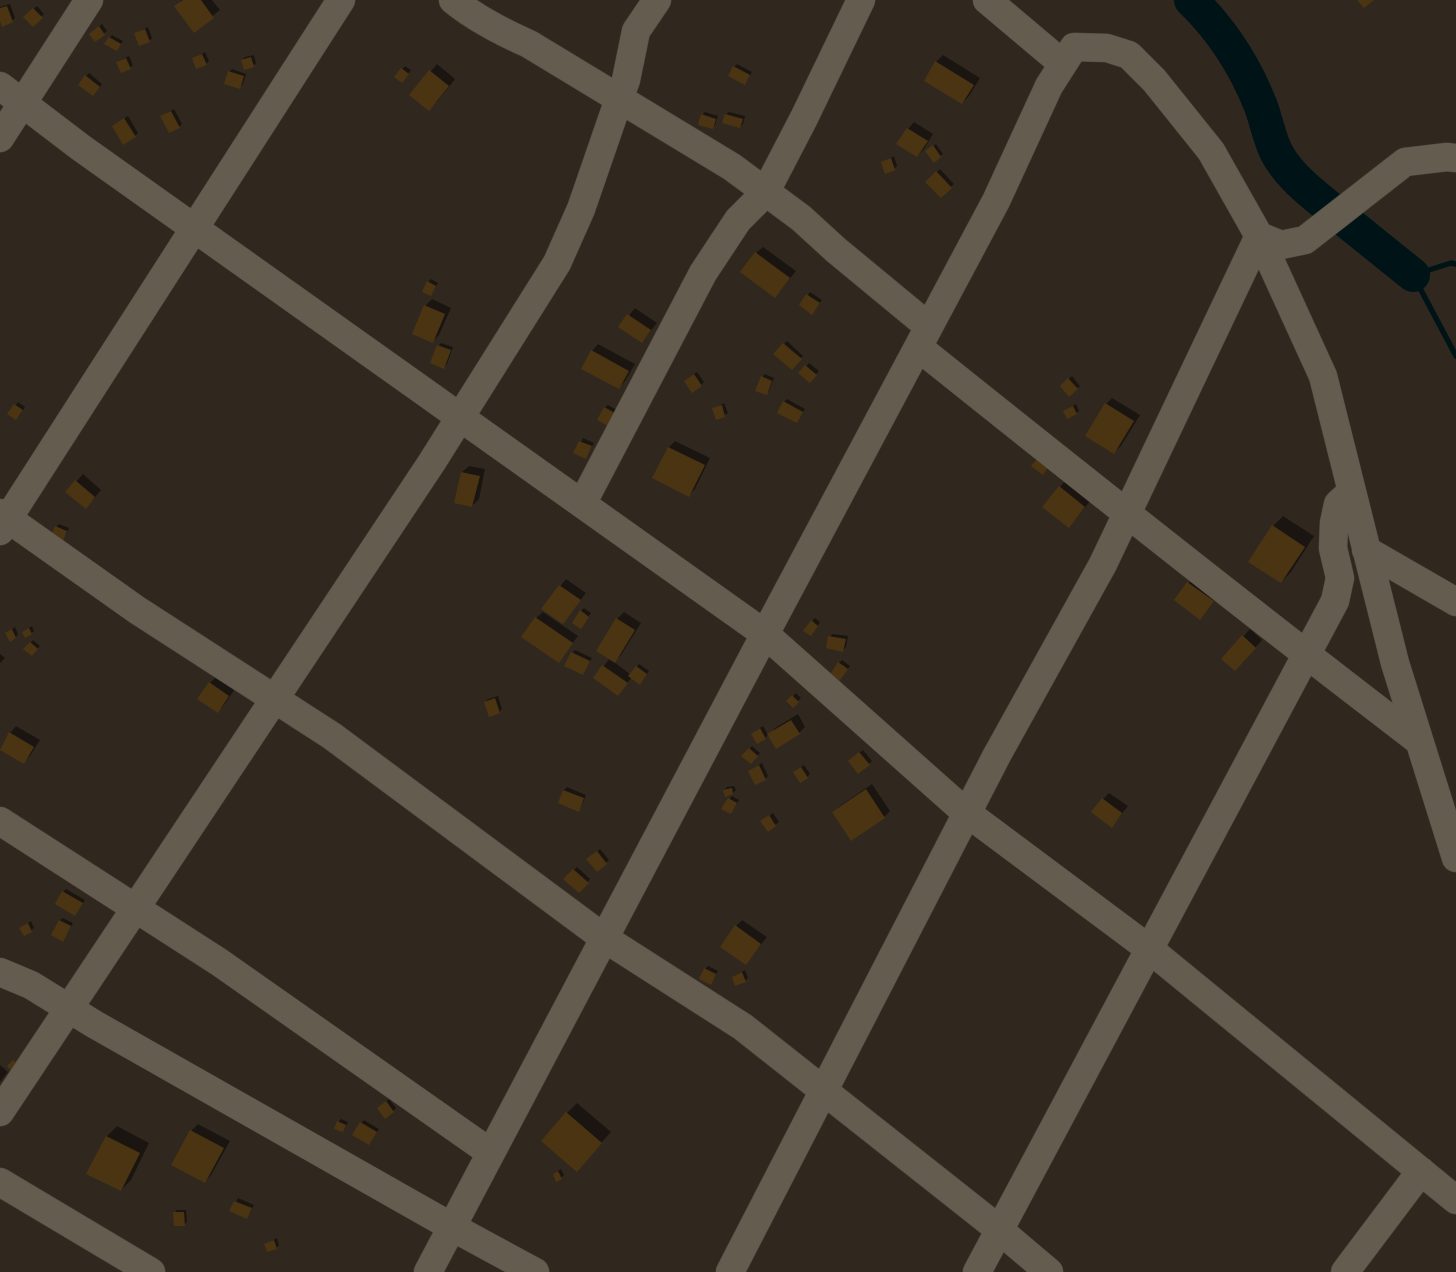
<!DOCTYPE html>
<style>
body{margin:0}
canvas{display:block;background:#30281e}
</style>
<canvas width="1456" height="1272"></canvas>
<script>
const ctx = document.querySelector('canvas').getContext('2d');
ctx.lineJoin = 'round';
function paint(path, color) {
  ctx.fillStyle = color;
  ctx.fill(path, 'evenodd');
}
function strokePath(path, color, width, dash) {
  ctx.strokeStyle = color;
  ctx.lineWidth = width;
  ctx.lineCap = dash ? 'butt' : 'round';
  ctx.setLineDash(dash || []);
  ctx.stroke(path);
}
paint(new Path2D(`
 M 182,0 L 212,0 L 220,10 L 194,31 L 176,6 Z
 M 10,4 L 15,18 L 12,21 L 0,18 L 0,7 Z
 M 37,6 L 44,14 L 33,25 L 25,17 Z
 M 102,24 L 107,31 L 95,40 L 93,31 Z
 M 148,27 L 152,38 L 149,41 L 135,34 Z
 M 112,35 L 123,41 L 116,50 L 110,37 Z
 M 205,52 L 209,61 L 206,64 L 193,59 Z
 M 254,55 L 256,63 L 254,65 L 242,60 L 245,57 Z
 M 943,55 L 980,78 L 969,96 L 962,103 L 925,80 L 936,62 Z
 M 129,56 L 133,65 L 130,68 L 117,62 Z
 M 437,64 L 455,79 L 436,103 L 411,95 Z
 M 737,64 L 752,72 L 745,84 L 734,67 Z
 M 405,66 L 411,70 L 405,78 L 396,77 Z
 M 232,69 L 246,74 L 243,84 L 240,87 L 229,72 Z
 M 89,73 L 102,84 L 96,92 L 86,76 Z
 M 174,109 L 182,124 L 179,127 L 162,116 Z
 M 705,112 L 718,116 L 715,125 L 712,128 L 702,115 Z
 M 729,112 L 745,116 L 743,124 L 740,127 L 726,114 Z
 M 128,116 L 138,133 L 135,136 L 113,126 Z
 M 914,122 L 933,134 L 924,149 L 917,156 L 908,129 Z
 M 936,144 L 943,154 L 940,156 L 930,148 Z
 M 894,156 L 897,166 L 894,169 L 882,163 Z
 M 940,169 L 954,184 L 941,196 L 927,182 Z
 M 763,247 L 796,271 L 775,297 L 756,253 Z
 M 431,279 L 438,283 L 431,295 L 428,282 Z
 M 810,292 L 822,300 L 815,310 L 800,305 Z
 M 432,299 L 451,308 L 439,335 L 432,342 L 425,306 Z
 M 635,308 L 657,323 L 642,342 L 620,327 Z
 M 787,341 L 803,356 L 792,368 L 775,354 Z
 M 441,343 L 453,347 L 447,364 L 444,367 L 438,346 Z
 M 598,344 L 635,364 L 625,381 L 618,388 L 592,351 Z
 M 809,363 L 819,371 L 810,381 L 800,373 Z
 M 697,372 L 704,382 L 701,385 L 688,378 Z
 M 765,374 L 774,378 L 769,391 L 766,393 L 762,377 Z
 M 1072,376 L 1080,386 L 1069,395 L 1061,386 Z
 M 1112,398 L 1140,415 L 1121,446 L 1114,452 L 1106,404 Z
 M 787,399 L 805,409 L 797,421 L 784,402 Z
 M 18,402 L 25,407 L 19,416 L 9,413 Z
 M 724,403 L 728,413 L 717,418 L 714,409 Z
 M 1076,404 L 1079,411 L 1076,413 L 1068,409 Z
 M 608,405 L 617,410 L 611,422 L 605,407 Z
 M 583,438 L 594,443 L 586,458 L 575,453 Z
 M 675,441 L 710,458 L 695,489 L 689,495 L 669,447 Z
 M 469,466 L 485,469 L 479,499 L 472,506 L 462,472 Z
 M 83,474 L 101,490 L 92,501 L 67,492 Z
 M 1066,480 L 1091,500 L 1075,520 L 1060,487 Z
 M 1283,516 L 1314,536 L 1291,572 L 1281,582 L 1273,526 Z
 M 59,524 L 69,528 L 63,540 L 56,527 Z
 M 1195,576 L 1219,594 L 1200,618 L 1175,600 Z
 M 566,579 L 586,593 L 563,623 L 543,608 Z
 M 584,608 L 591,613 L 583,625 L 581,611 Z
 M 543,612 L 578,636 L 558,662 L 536,618 Z
 M 624,612 L 641,623 L 621,655 L 614,662 L 631,675 L 639,664 L 649,671 L 643,680 L 632,677 L 618,695 L 595,678 L 610,658 L 617,619 Z
 M 815,618 L 820,622 L 813,632 L 812,621 Z
 M 32,626 L 34,631 L 32,633 L 23,632 Z
 M 15,627 L 18,634 L 16,637 L 7,633 Z
 M 1250,629 L 1262,640 L 1242,663 L 1223,659 Z
 M 833,634 L 848,636 L 846,647 L 843,650 L 830,636 Z
 M 33,640 L 40,646 L 32,655 L 25,649 Z
 M 575,650 L 592,658 L 583,673 L 572,653 Z
 M 0,654 L 5,658 L 0,663 Z
 M 842,660 L 850,666 L 838,681 L 839,663 Z
 M 216,677 L 235,689 L 224,705 L 218,711 L 210,683 Z
 M 796,693 L 801,698 L 793,706 L 788,701 Z
 M 498,696 L 502,709 L 499,712 L 485,702 L 488,699 Z
 M 798,714 L 805,727 L 799,733 L 769,734 L 775,728 Z
 M 16,726 L 40,740 L 30,756 L 24,762 L 10,733 Z
 M 763,726 L 768,735 L 765,738 L 755,731 Z
 M 752,746 L 760,753 L 751,763 L 743,756 Z
 M 863,750 L 872,761 L 869,764 L 853,758 Z
 M 762,763 L 768,776 L 765,779 L 749,771 Z
 M 804,765 L 810,774 L 807,777 L 797,770 Z
 M 872,784 L 890,811 L 884,817 L 833,812 L 840,806 Z
 M 734,786 L 736,790 L 733,793 L 724,790 L 727,787 Z
 M 567,787 L 586,795 L 581,807 L 578,810 L 559,803 L 564,790 Z
 M 1109,793 L 1128,806 L 1112,826 L 1103,799 Z
 M 732,796 L 739,800 L 733,810 L 723,808 Z
 M 773,813 L 779,822 L 768,830 L 762,821 Z
 M 600,849 L 609,860 L 597,870 L 591,856 Z
 M 577,867 L 590,879 L 579,892 L 565,879 Z
 M 66,889 L 85,900 L 75,915 L 63,892 Z
 M 63,918 L 73,923 L 65,937 L 60,920 Z
 M 742,920 L 767,937 L 746,963 L 736,926 Z
 M 31,921 L 34,928 L 24,935 L 21,928 Z
 M 708,966 L 718,971 L 710,983 L 705,969 Z
 M 745,970 L 748,978 L 745,981 L 733,977 Z
 M 0,1065 L 8,1072 L 0,1082 Z
 M 389,1099 L 396,1108 L 393,1111 L 382,1105 Z
 M 577,1103 L 611,1132 L 577,1170 L 567,1113 Z
 M 341,1119 L 348,1122 L 343,1131 L 338,1122 Z
 M 364,1120 L 379,1129 L 369,1143 L 361,1123 Z
 M 198,1124 L 230,1141 L 211,1175 L 205,1182 L 173,1165 L 191,1131 Z
 M 117,1126 L 149,1143 L 131,1180 L 121,1190 L 88,1173 L 107,1136 Z
 M 561,1169 L 564,1175 L 561,1178 L 554,1174 Z
 M 238,1198 L 254,1205 L 247,1218 L 231,1211 Z
 M 177,1210 L 186,1210 L 187,1222 L 184,1225 L 174,1213 Z
 M 277,1238 L 279,1245 L 276,1248 L 266,1244 Z`), '#0007');
strokePath(new Path2D(`
 M 1456,264 L 1451,263 L 1413,275 L 1456,356`), '#001316', 5.5);
strokePath(new Path2D(`
 M 1191,0 C 1221,29 1244,64 1260,104 C 1267,121 1269,141 1279,157 C 1293,180 1316,196 1336,213 C 1362,234 1388,255 1413,275`), '#001316', 34);
paint(new Path2D(`
 M 183,0 L 201,0 L 214,18 L 194,33 L 174,6 Z
 M 1357,0 L 1374,0 L 1364,8 Z
 M 7,6 L 13,22 L 2,27 L 0,21 L 0,8 Z
 M 33,8 L 43,18 L 33,27 L 23,17 Z
 M 99,26 L 105,35 L 95,42 L 89,34 Z
 M 145,29 L 150,42 L 139,46 L 134,33 Z
 M 109,37 L 121,44 L 117,51 L 104,44 Z
 M 202,54 L 207,65 L 196,69 L 192,58 Z
 M 251,57 L 254,67 L 244,70 L 241,60 Z
 M 126,58 L 131,69 L 121,73 L 116,62 Z
 M 935,61 L 974,85 L 962,104 L 924,81 Z
 M 733,66 L 750,75 L 745,85 L 728,76 Z
 M 401,68 L 409,74 L 402,83 L 394,77 Z
 M 429,70 L 449,86 L 429,111 L 409,95 Z
 M 228,71 L 244,76 L 240,89 L 224,84 Z
 M 85,75 L 100,87 L 93,96 L 78,85 Z
 M 171,111 L 180,128 L 169,133 L 160,116 Z
 M 701,114 L 716,119 L 713,129 L 698,125 Z
 M 725,114 L 743,119 L 740,128 L 722,123 Z
 M 124,118 L 136,137 L 123,145 L 112,126 Z
 M 907,128 L 928,141 L 917,157 L 896,144 Z
 M 933,145 L 941,157 L 934,163 L 925,151 Z
 M 891,158 L 895,170 L 885,174 L 881,162 Z
 M 936,171 L 952,188 L 941,198 L 925,182 Z
 M 755,252 L 790,278 L 775,298 L 740,272 Z
 M 427,281 L 436,286 L 431,296 L 422,292 Z
 M 806,294 L 820,303 L 812,315 L 799,305 Z
 M 424,305 L 445,314 L 433,343 L 412,334 Z
 M 627,314 L 651,330 L 642,343 L 618,327 Z
 M 783,343 L 802,359 L 792,370 L 773,354 Z
 M 437,345 L 451,350 L 444,369 L 430,363 Z
 M 591,350 L 629,371 L 619,389 L 581,369 Z
 M 805,365 L 817,375 L 810,383 L 798,373 Z
 M 694,374 L 702,386 L 692,393 L 684,381 Z
 M 761,376 L 772,381 L 767,395 L 755,391 Z
 M 1068,378 L 1078,389 L 1069,397 L 1060,386 Z
 M 783,401 L 803,412 L 797,423 L 777,413 Z
 M 1105,403 L 1134,421 L 1114,454 L 1085,436 Z
 M 14,404 L 23,410 L 16,420 L 7,414 Z
 M 722,405 L 725,417 L 716,420 L 712,408 Z
 M 1073,406 L 1077,414 L 1067,419 L 1063,411 Z
 M 604,407 L 615,413 L 608,426 L 597,420 Z
 M 579,441 L 592,446 L 586,459 L 573,453 Z
 M 668,447 L 705,465 L 689,497 L 652,478 Z
 M 1038,458 L 1049,466 L 1043,475 L 1031,466 Z
 M 461,472 L 480,476 L 472,507 L 454,503 Z
 M 75,480 L 95,497 L 86,509 L 65,492 Z
 M 1059,486 L 1085,507 L 1069,528 L 1042,507 Z
 M 1272,525 L 1305,547 L 1281,583 L 1248,562 Z
 M 55,526 L 67,531 L 63,541 L 51,536 Z
 M 1187,582 L 1214,601 L 1200,620 L 1174,600 Z
 M 559,585 L 581,600 L 563,624 L 541,609 Z
 M 580,610 L 589,617 L 581,629 L 572,623 Z
 M 535,617 L 573,643 L 559,663 L 521,637 Z
 M 616,618 L 635,630 L 615,663 L 596,651 Z
 M 811,620 L 818,626 L 811,636 L 803,631 Z
 M 29,628 L 32,634 L 25,638 L 22,632 Z
 M 12,629 L 16,638 L 10,642 L 5,633 Z
 M 1242,635 L 1256,648 L 1235,671 L 1221,659 Z
 M 828,636 L 846,639 L 843,652 L 826,648 Z
 M 30,642 L 38,649 L 32,656 L 23,649 Z
 M 571,652 L 590,661 L 583,675 L 564,666 Z
 M 838,662 L 848,669 L 838,683 L 829,676 Z
 M 602,665 L 628,683 L 618,696 L 593,678 Z
 M 636,666 L 647,674 L 640,685 L 628,676 Z
 M 209,682 L 229,696 L 218,713 L 197,699 Z
 M 792,695 L 799,702 L 793,708 L 786,701 Z
 M 495,698 L 500,713 L 489,717 L 484,702 Z
 M 791,720 L 800,734 L 776,749 L 767,734 Z
 M 760,728 L 766,739 L 757,744 L 751,734 Z
 M 9,732 L 34,747 L 24,764 L 0,750 Z
 M 749,748 L 758,756 L 751,764 L 741,756 Z
 M 859,752 L 870,765 L 858,774 L 848,761 Z
 M 759,765 L 766,780 L 755,785 L 748,771 Z
 M 801,767 L 808,778 L 800,783 L 793,772 Z
 M 732,788 L 733,794 L 725,797 L 723,790 Z
 M 866,789 L 885,818 L 851,841 L 832,812 Z
 M 563,790 L 584,798 L 579,812 L 558,803 Z
 M 728,798 L 737,803 L 731,814 L 721,809 Z
 M 1102,798 L 1122,813 L 1112,828 L 1091,812 Z
 M 769,815 L 776,826 L 768,832 L 760,821 Z
 M 597,851 L 607,864 L 597,872 L 586,859 Z
 M 573,869 L 589,883 L 579,893 L 563,879 Z
 M 62,891 L 83,903 L 75,916 L 55,904 Z
 M 59,920 L 71,926 L 63,942 L 51,935 Z
 M 28,923 L 32,932 L 24,936 L 19,928 Z
 M 735,925 L 761,944 L 746,965 L 720,947 Z
 M 704,968 L 716,974 L 711,985 L 699,979 Z
 M 742,972 L 746,982 L 735,986 L 732,977 Z
 M 13,1060 L 18,1065 L 12,1071 L 7,1066 Z
 M 386,1101 L 394,1112 L 385,1119 L 377,1108 Z
 M 566,1112 L 602,1143 L 577,1172 L 541,1141 Z
 M 337,1121 L 346,1125 L 343,1132 L 334,1129 Z
 M 360,1122 L 377,1132 L 369,1145 L 352,1135 Z
 M 190,1130 L 224,1148 L 205,1183 L 171,1165 Z
 M 106,1136 L 140,1153 L 121,1191 L 86,1174 Z
 M 558,1171 L 562,1179 L 556,1182 L 553,1174 Z
 M 234,1201 L 252,1208 L 247,1219 L 229,1211 Z
 M 173,1212 L 184,1212 L 185,1226 L 174,1226 Z
 M 274,1240 L 277,1249 L 267,1252 L 264,1244 Z`), '#4b3412');
const minor = new Path2D(`
 M 453,0 C 476,19 502,32 529,44 L 732,167 L 801,218 L 836,250 L 928,326
 M 987,0 L 1063,64
 M 0,86 L 80,147 L 765,634 L 963,810 L 1148,948 L 1456,1200
 M 0,138 L 89,0
 M 918,347 C 1084,480 1250,612 1419,741
 M 582,504 L 703,273 L 738,220 L 765,193 L 804,118 L 861,0
 M 0,513 L 137,610 L 332,736 L 604,938 L 743,1027 L 991,1223 L 1049,1272
 M 0,531 L 341,0
 M 1366,550 L 1456,602
 M 0,821 L 219,962 L 491,1153
 M 0,972 L 31,985 L 94,1024 L 452,1227 L 535,1272
 M 0,1112 L 432,462 L 557,263 L 581,209 L 619,99 L 626,80 L 636,31 L 657,0
 M 0,1182 L 151,1272
 M 428,1272 L 765,634 L 996,201 L 1049,86 L 1074,47 L 1107,48 L 1129,55 L 1154,80 L 1211,151 L 1259,236 L 1323,376 L 1395,663 L 1456,858
 M 730,1272 L 997,755 L 1103,564 L 1259,236 L 1281,245 L 1305,240 L 1405,162 L 1447,157 L 1456,158
 M 977,1272 L 1335,601 L 1340,578 L 1333,548 L 1334,523 L 1338,504 L 1351,492
 M 1345,1272 L 1421,1171`);
strokePath(minor, '#4e473e', 29);
strokePath(minor, '#655c50', 28);
</script>
